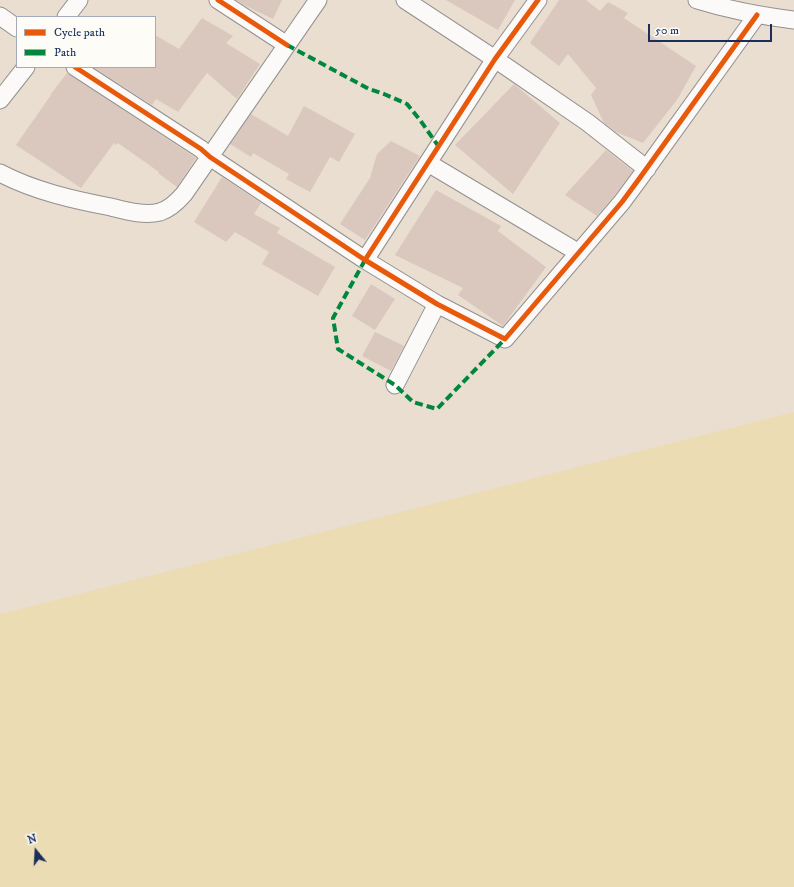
<!DOCTYPE html>
<style>
body{margin:0}
#map{position:relative;width:794px;height:887px;overflow:hidden;background:#e9decf;font-family:"IM FELL DW Pica",serif}
canvas{display:block}
.legend{position:absolute;left:16px;top:16px;width:140px;height:52px;box-sizing:border-box;background:#fdfcf7;border:1px solid #a3aaba;margin:0;padding:5px 7px;list-style:none;font-size:12px;color:#1b2f5e}
.legend li{display:flex;align-items:center;gap:8px;height:20px}
.legend b{width:20px;border:1px solid #a3aaba}
.north{position:absolute;left:16px;top:831px;width:40px;height:40px;-webkit-text-stroke:3px #fdfcf7;paint-order:stroke;rotate:342deg;font-size:11px;font-weight:700;line-height:16px;text-align:center;color:#1b2f5e}
.north::after{content:'';display:block;margin:auto;width:14px;height:18px;background:#1b2f5e;clip-path:polygon(50% 0,100% 100%,50% 72%,0 100%)}
.scale{position:absolute;left:648px;top:24px;width:124px;height:18px;box-sizing:border-box;border:2px solid #1b2f5e;border-top:0;padding-left:5px;font-size:12px;line-height:14px;white-space:nowrap;color:#1b2f5e;-webkit-text-stroke:3px #fdfcf7;paint-order:stroke}
</style>
<div id="map">
<canvas width="794" height="887"></canvas>
<ul class="legend">
<li><b style="height:5px;background:#e8590c"></b>Cycle path</li>
<li><b style="height:5px;background:#00873e"></b>Path</li>
</ul>
<div class="north">N</div>
<div class="scale">50 m</div>
</div>
<script>
const ctx = document.querySelector('canvas').getContext('2d');
ctx.lineJoin = 'round';
function paint(path, color) {
  ctx.fillStyle = color;
  ctx.fill(path, 'evenodd');
}
function strokePath(path, color, width, dash) {
  ctx.strokeStyle = color;
  ctx.lineWidth = width;
  ctx.lineCap = dash ? 'butt' : 'round';
  ctx.setLineDash(dash || []);
  ctx.stroke(path);
}
paint(new Path2D(`
 M 794,412 L 794,887 L 0,887 L 0,614 Z`), '#ecdcb4');
paint(new Path2D(`
 M 236,0 L 282,0 L 273,19 L 244,5 Z
 M 446,0 L 515,0 L 498,30 Z
 M 559,0 L 586,0 L 600,11 L 608,2 L 628,13 L 624,18 L 696,66 L 677,100 L 643,143 L 616,132 L 604,123 L 591,95 L 596,88 L 568,54 L 559,66 L 530,43 Z
 M 202,18 L 233,36 L 226,43 L 260,64 L 237,99 L 207,73 L 178,112 L 156,99 L 152,105 L 93,67 L 155,67 L 155,35 L 179,49 Z
 M 67,73 L 70,75 L 196,158 L 177,187 L 158,173 L 159,172 L 118,143 L 116,145 L 114,143 L 81,188 L 16,145 L 51,95 L 50,95 Z
 M 514,84 L 560,123 L 513,194 L 455,145 Z
 M 304,106 L 355,134 L 339,162 L 330,157 L 310,192 L 286,179 L 289,174 L 253,153 L 251,157 L 230,144 L 251,114 L 288,136 Z
 M 391,141 L 420,156 L 365,240 L 340,224 L 370,178 L 377,154 Z
 M 606,150 L 633,171 L 614,196 L 597,216 L 565,195 Z
 M 222,177 L 261,203 L 254,214 L 280,228 L 277,233 L 335,267 L 318,296 L 262,264 L 269,252 L 235,232 L 226,242 L 194,222 Z
 M 436,190 L 501,226 L 498,231 L 546,267 L 503,326 L 458,295 L 463,288 L 395,255 Z
 M 371,284 L 395,299 L 375,330 L 352,316 Z
 M 375,332 L 404,346 L 391,371 L 362,356 Z`), '#dac8bf');
const street = new Path2D(`
 M 218,0 L 287,45
 M 405,0 L 495,59 L 587,122 L 647,169
 M 697,0 C 729,10 761,16 794,20
 M 0,16 L 17,28
 M 66,17 L 79,0
 M 75,67 L 201,149 L 210,157 L 365,260 L 437,304 L 505,339 L 622,202 L 639,179 L 757,15
 M 0,100 L 26,67
 M 428,163 L 579,253
 M 0,173 C 34,191 74,200 111,207 C 127,211 144,216 160,212 C 170,209 177,202 184,194 L 318,0
 M 365,260 L 495,59 L 538,0
 M 395,385 L 437,304`);
strokePath(street, '#939090', 19);
strokePath(street, '#fcfaf8', 17);
strokePath(new Path2D(`
 M 287,45 L 369,89 L 384,94 L 407,104 L 420,120 L 439,147
 M 365,260 L 333,318 L 338,349 L 395,385 L 413,402 L 437,409 L 505,339`), '#00873e', 4, [8, 4]);
strokePath(new Path2D(`
 M 218,0 L 287,45
 M 75,67 L 201,149 L 210,157 L 365,260 L 437,304 L 505,339 L 622,202 L 639,179 L 757,15
 M 365,260 L 495,59 L 538,0`), '#e8590c', 5);
</script>
